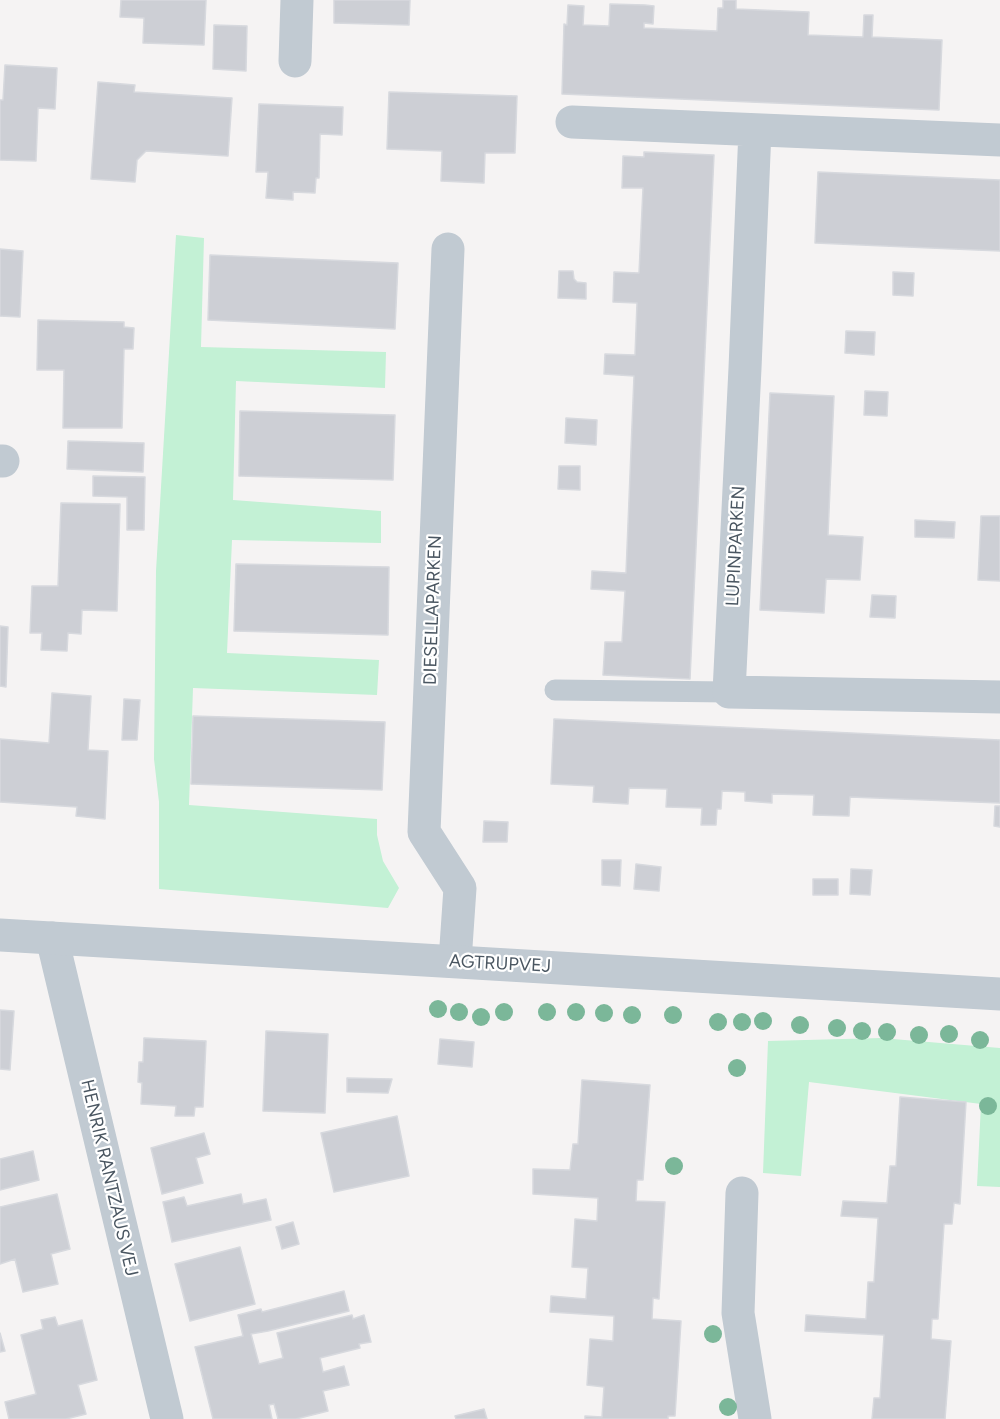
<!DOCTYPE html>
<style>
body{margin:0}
canvas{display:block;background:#f5f3f3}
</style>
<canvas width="1000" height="1419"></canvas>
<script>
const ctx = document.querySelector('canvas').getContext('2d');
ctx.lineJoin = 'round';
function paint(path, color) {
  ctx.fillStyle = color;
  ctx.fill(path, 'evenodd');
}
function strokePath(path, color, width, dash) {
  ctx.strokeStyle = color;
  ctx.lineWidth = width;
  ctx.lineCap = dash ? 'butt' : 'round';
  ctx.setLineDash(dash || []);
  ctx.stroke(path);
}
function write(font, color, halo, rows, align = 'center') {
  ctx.font = font + ' Figtree,sans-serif';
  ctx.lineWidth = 4.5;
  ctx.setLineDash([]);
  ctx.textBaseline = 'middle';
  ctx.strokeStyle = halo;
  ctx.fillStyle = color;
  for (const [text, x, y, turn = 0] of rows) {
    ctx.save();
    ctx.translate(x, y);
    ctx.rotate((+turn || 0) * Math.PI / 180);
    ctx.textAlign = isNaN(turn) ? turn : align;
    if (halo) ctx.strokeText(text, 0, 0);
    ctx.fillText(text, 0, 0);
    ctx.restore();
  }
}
paint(new Path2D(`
 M 176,235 L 204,238 L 201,347 L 386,352 L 385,388 L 236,381 L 233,500 L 381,511 L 381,543 L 232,540 L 227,653 L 379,660 L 377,695 L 193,688 L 189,805 L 377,819 L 377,835 L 383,861 L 399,888 L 388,908 L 159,889 L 159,802 L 154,759 L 156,571 Z
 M 881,1038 L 1000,1048 L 1000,1187 L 977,1186 L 981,1104 L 809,1082 L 801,1176 L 763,1173 L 768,1041 Z`), '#c3f1d5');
const building = new Path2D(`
 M 121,0 L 206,0 L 204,45 L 143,43 L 144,18 L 120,17 Z
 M 334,0 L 410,0 L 409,25 L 334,23 Z
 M 723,0 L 736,0 L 736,9 L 809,12 L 808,35 L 863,37 L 864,15 L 873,15 L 872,37 L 942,40 L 939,110 L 562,94 L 564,24 L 567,25 L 568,5 L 584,6 L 583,25 L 609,26 L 610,4 L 645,5 L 654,6 L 653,24 L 644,23 L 644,28 L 717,31 L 718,8 L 723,8 Z
 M 214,25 L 247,26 L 246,71 L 213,69 Z
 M 5,65 L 57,68 L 55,109 L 38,108 L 36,161 L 0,160 L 0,100 L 3,100 Z
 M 98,82 L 135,85 L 134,92 L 232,98 L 228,156 L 146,151 L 137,160 L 135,182 L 91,179 Z
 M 389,92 L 517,96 L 515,153 L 485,153 L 484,183 L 441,181 L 442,151 L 387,149 Z
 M 259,104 L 343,107 L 342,135 L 320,134 L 319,178 L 316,178 L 315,193 L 293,192 L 293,200 L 266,198 L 268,172 L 256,172 Z
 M 644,152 L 714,155 L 690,679 L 603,675 L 605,642 L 622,642 L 625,591 L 591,589 L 592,571 L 626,573 L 634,376 L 604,374 L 605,354 L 635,355 L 637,303 L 613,302 L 614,272 L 639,273 L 643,188 L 622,188 L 623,156 L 644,157 Z
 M 818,172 L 1000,180 L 1000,251 L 815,243 Z
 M 0,249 L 23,251 L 20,317 L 0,316 Z
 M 210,255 L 398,263 L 395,329 L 208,320 Z
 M 559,271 L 573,271 L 574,279 L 577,282 L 586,283 L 586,299 L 558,298 Z
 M 893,272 L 914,273 L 913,296 L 893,295 Z
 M 38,320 L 124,322 L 124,327 L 134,328 L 133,349 L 124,349 L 122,428 L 63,428 L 64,370 L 37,370 Z
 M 846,331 L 875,332 L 874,355 L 845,353 Z
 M 865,391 L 888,392 L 887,416 L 864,415 Z
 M 770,393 L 834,396 L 828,535 L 863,537 L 860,580 L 826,579 L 824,613 L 760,610 Z
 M 240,411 L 395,415 L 393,480 L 239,476 Z
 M 566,418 L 597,420 L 596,445 L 565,443 Z
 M 68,441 L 144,443 L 143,472 L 67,469 Z
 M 559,466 L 580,466 L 580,490 L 558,489 Z
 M 93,476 L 145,477 L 144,530 L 127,530 L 127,497 L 93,496 Z
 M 61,503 L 120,504 L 117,611 L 82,610 L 81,634 L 68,633 L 67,651 L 41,650 L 42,633 L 30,633 L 32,586 L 58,586 Z
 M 981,516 L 1000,516 L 1000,581 L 978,580 Z
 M 915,520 L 955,522 L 954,538 L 915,537 Z
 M 236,564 L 389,567 L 388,635 L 234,631 Z
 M 872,595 L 896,596 L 895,618 L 870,617 Z
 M 0,626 L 8,627 L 6,687 L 0,686 Z
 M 52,693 L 91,696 L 88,750 L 108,751 L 105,819 L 76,816 L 77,807 L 0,802 L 0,739 L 49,743 Z
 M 124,699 L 140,700 L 137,740 L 122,740 Z
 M 193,716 L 385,722 L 382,790 L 191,784 Z
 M 554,719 L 1000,740 L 1000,803 L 850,797 L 849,816 L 813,815 L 814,795 L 772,794 L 772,803 L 745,801 L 745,792 L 722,791 L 721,809 L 717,809 L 716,825 L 701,825 L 702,808 L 666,807 L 667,789 L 629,788 L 628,804 L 593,802 L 594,786 L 551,784 Z
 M 995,806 L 1000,806 L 1000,827 L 994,826 Z
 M 484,821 L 508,822 L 507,842 L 483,842 Z
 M 602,860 L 621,860 L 620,886 L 602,885 Z
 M 636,864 L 661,867 L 659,891 L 634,889 Z
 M 851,869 L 872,870 L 870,895 L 850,894 Z
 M 813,879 L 838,879 L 838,895 L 813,895 Z
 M 0,1010 L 14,1011 L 10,1070 L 0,1069 Z
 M 266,1031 L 328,1034 L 325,1113 L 263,1111 Z
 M 144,1038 L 206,1041 L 203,1107 L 195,1107 L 194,1116 L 175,1116 L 176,1106 L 141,1104 L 142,1083 L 138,1082 L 139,1062 L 143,1062 Z
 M 440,1039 L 474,1042 L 472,1067 L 438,1064 Z
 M 347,1078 L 392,1079 L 388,1093 L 347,1092 Z
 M 582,1080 L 650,1085 L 643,1180 L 637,1180 L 636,1201 L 665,1202 L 659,1299 L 653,1298 L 652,1319 L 681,1321 L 675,1416 L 668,1416 L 668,1419 L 585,1419 L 585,1416 L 602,1417 L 604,1387 L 587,1385 L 590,1339 L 613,1341 L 614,1316 L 550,1312 L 551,1296 L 586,1299 L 588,1268 L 572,1267 L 575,1219 L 597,1221 L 598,1198 L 533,1194 L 533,1169 L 570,1170 L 573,1144 L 578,1144 Z
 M 900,1097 L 966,1102 L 960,1204 L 954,1203 L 952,1224 L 944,1224 L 938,1319 L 932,1319 L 931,1339 L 951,1341 L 945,1419 L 872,1419 L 874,1398 L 880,1398 L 884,1335 L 805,1331 L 806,1315 L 866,1319 L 868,1282 L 874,1282 L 878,1218 L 841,1216 L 843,1201 L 887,1203 L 890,1166 L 896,1166 Z
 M 397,1116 L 409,1176 L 334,1192 L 321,1133 Z
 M 204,1133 L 210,1154 L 196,1158 L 203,1183 L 162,1194 L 151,1148 Z
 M 33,1151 L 39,1180 L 0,1190 L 0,1159 Z
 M 57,1194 L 70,1249 L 51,1254 L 58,1284 L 23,1292 L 15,1259 L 0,1264 L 0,1207 Z
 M 241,1194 L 243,1204 L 266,1199 L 271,1220 L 172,1242 L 163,1202 L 184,1197 L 187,1206 Z
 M 293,1222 L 299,1244 L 282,1249 L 276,1227 Z
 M 240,1247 L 255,1304 L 190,1321 L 175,1264 Z
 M 344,1291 L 349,1311 L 268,1331 L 251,1334 L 259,1364 L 283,1358 L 277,1333 L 352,1315 L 353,1319 L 364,1315 L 371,1342 L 359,1344 L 360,1348 L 320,1358 L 323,1372 L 344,1366 L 349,1385 L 323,1391 L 328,1411 L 296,1419 L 278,1419 L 274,1404 L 269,1405 L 272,1419 L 213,1419 L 195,1347 L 243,1336 L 238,1315 L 261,1309 L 262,1312 Z
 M 55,1317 L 58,1326 L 82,1320 L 97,1380 L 78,1385 L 86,1414 L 66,1419 L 9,1419 L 5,1402 L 36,1394 L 21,1335 L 43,1329 L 41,1320 Z
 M 0,1333 L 5,1351 L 0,1352 Z
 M 484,1409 L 487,1419 L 456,1419 L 455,1416 Z`);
paint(building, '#cdcfd5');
strokePath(building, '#d7d9de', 1.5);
strokePath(new Path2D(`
 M 555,690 L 729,692`), '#c1cad2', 21);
strokePath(new Path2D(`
 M 295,61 L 297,0
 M 572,122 L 1000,140
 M 755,130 L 745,368 L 729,692 L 1000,697
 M 448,249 L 424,832 L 460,888 L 455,961
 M 0,461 L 3,461
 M 52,938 L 167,1419
 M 742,1193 L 738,1313 L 755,1419`), '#c1cad2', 33);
strokePath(new Path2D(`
 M 0,935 L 1000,994`), '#c1cad2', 33);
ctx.fillStyle = '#7bb799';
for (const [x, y] of [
 [438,1009],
 [459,1012],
 [504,1012],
 [547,1012],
 [576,1012],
 [604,1013],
 [632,1015],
 [673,1015],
 [481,1017],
 [763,1021],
 [718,1022],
 [742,1022],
 [800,1025],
 [837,1028],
 [862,1031],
 [887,1032],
 [949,1034],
 [919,1035],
 [980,1040],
 [737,1068],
 [988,1106],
 [674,1166],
 [713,1334],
 [728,1407]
]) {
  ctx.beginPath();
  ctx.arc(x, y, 9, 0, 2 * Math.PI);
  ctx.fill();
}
write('18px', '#4a5661', '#fff', [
 ["LUPINPARKEN",736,546,-87],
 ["DIESELLAPARKEN",433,610,-88],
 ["AGTRUPVEJ",500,964,3],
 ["HENRIK RANTZAUS VEJ",109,1178,77]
]);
</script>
